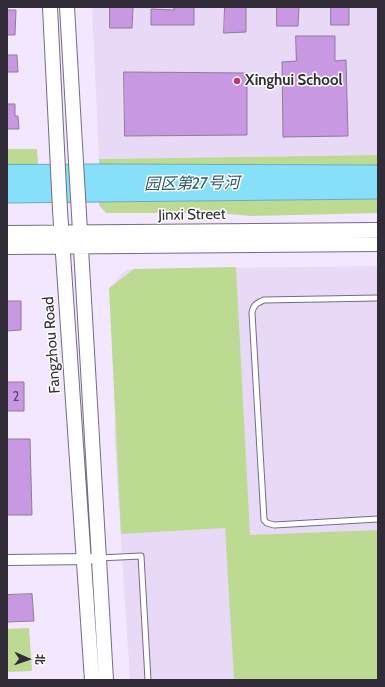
<!DOCTYPE html>
<meta charset="utf-8">
<style>
body{margin:0}
#map{position:relative;width:385px;height:687px;overflow:hidden;background:#f2e7fe;font-family:Cabin,"Noto Sans SC",sans-serif}
canvas{display:block}
.frame{position:absolute;inset:0;border:8px solid #312c37;pointer-events:none}
.north{position:absolute;left:8px;top:639px;width:40px;height:40px;-webkit-text-stroke:3px #fff;paint-order:stroke;rotate:92deg;font-size:11px;font-weight:700;line-height:16px;text-align:center;color:#312c37}
.north::after{content:'';display:block;margin:auto;width:14px;height:18px;background:#312c37;clip-path:polygon(50% 0,100% 100%,50% 72%,0 100%)}
</style>
<div id="map">
<canvas width="385" height="687"></canvas>
<div class="frame"></div>
<div class="north">北</div>
</div>
<script>
const ctx = document.querySelector('canvas').getContext('2d');
ctx.lineJoin = 'round';
function paint(path, color) {
  ctx.fillStyle = color;
  ctx.fill(path, 'evenodd');
}
function strokePath(path, color, width, dash) {
  ctx.strokeStyle = color;
  ctx.lineWidth = width;
  ctx.lineCap = dash ? 'butt' : 'round';
  ctx.setLineDash(dash || []);
  ctx.stroke(path);
}
function write(font, color, halo, rows, align = 'center') {
  ctx.font = font + ' Cabin,"Noto Sans SC",sans-serif';
  ctx.lineWidth = 3;
  ctx.setLineDash([]);
  ctx.textBaseline = 'middle';
  ctx.strokeStyle = halo;
  ctx.fillStyle = color;
  for (const [text, x, y, turn = 0] of rows) {
    ctx.save();
    ctx.translate(x, y);
    ctx.rotate((+turn || 0) * Math.PI / 180);
    ctx.textAlign = isNaN(turn) ? turn : align;
    if (halo) ctx.strokeText(text, 0, 0);
    ctx.fillText(text, 0, 0);
    ctx.restore();
  }
}
paint(new Path2D(`
 M 92,7 L 378,7 L 378,155 L 99,159 Z
 M 378,266 L 378,680 L 130,680 L 114,432 L 118,400 L 114,287 L 116,281 L 121,274 L 128,270 L 134,269 Z`), '#e8daf7');
paint(new Path2D(`
 M 7,149 L 37,149 L 38,165 L 7,165 Z
 M 378,155 L 378,165 L 99,164 L 99,159 Z
 M 378,199 L 378,213 L 251,216 L 218,213 L 106,213 L 99,205 L 99,202 Z
 M 236,267 L 250,535 L 378,530 L 378,680 L 234,680 L 225,528 L 121,534 L 109,288 L 134,269 Z
 M 29,628 L 32,671 L 7,672 L 7,629 Z`), '#bdda93');
const water = new Path2D(`
 M 99,164 L 378,165 L 378,199 L 7,203 L 7,165 Z`);
paint(water, '#86e0fa');
strokePath(water, '#6caac0', 1);
const building = new Path2D(`
 M 110,7 L 133,7 L 132,28 L 110,28 Z
 M 174,7 L 194,7 L 194,25 L 151,25 L 151,9 L 174,10 Z
 M 225,7 L 246,7 L 246,32 L 224,33 Z
 M 277,7 L 299,7 L 298,26 L 277,26 Z
 M 331,7 L 349,7 L 349,25 L 331,25 Z
 M 7,10 L 16,10 L 15,35 L 7,35 Z
 M 296,36 L 335,36 L 335,61 L 346,60 L 348,136 L 283,137 L 282,62 L 296,61 Z
 M 7,55 L 17,55 L 18,72 L 7,72 Z
 M 124,72 L 247,73 L 247,135 L 125,136 Z
 M 7,104 L 15,104 L 15,116 L 18,116 L 19,129 L 7,129 Z
 M 7,301 L 21,301 L 21,330 L 7,331 Z
 M 7,382 L 24,382 L 24,411 L 7,411 Z
 M 7,439 L 30,439 L 32,515 L 7,515 Z
 M 32,594 L 34,621 L 7,622 L 7,595 Z`);
paint(building, '#c898e3');
strokePath(building, '#8d7d96', 1);
const lane = new Path2D(`
 M 378,298 L 264,300 C 257,303 253,305 252,313 L 264,520 L 267,523 L 274,525 L 378,519
 M 99,558 L 141,556 L 148,680`);
const street = new Path2D(`
 M 7,560 L 90,559`);
const secondary = new Path2D(`
 M 50,7 L 60,210 L 92,680
 M 67,7 L 106,680
 M 7,233 L 378,230
 M 7,247 L 378,244`);
strokePath(lane, '#776b84', 7);
strokePath(street, '#776b84', 12);
strokePath(secondary, '#776b84', 16);
strokePath(lane, '#fff', 5);
strokePath(street, '#fff', 10);
strokePath(secondary, '#fff', 14);
for (const [x, y, r, color] of [
 [237,81,4,"#c33666"]
]) {
  const dot = new Path2D();
  dot.arc(x, y, r, 0, 2 * Math.PI);
  ctx.fillStyle = color;
  ctx.fill(dot);
  strokePath(dot, '#fff', 1.5);
}
write('13px', '#574762', null, [
 ["2",16,397]
]);
write('bold 15px', '#312c37', '#fff', [
 ["Xinghui School",245,81]
], 'left');
write('15px', '#312c37', '#fff', [
 ["Jinxi Street",192,215,-1],
 ["Fangzhou Road",52,345,-94]
]);
write('italic 16px', '#275a68', '#fff', [
 ["园区第27号河",192,184,-1]
]);
</script>
